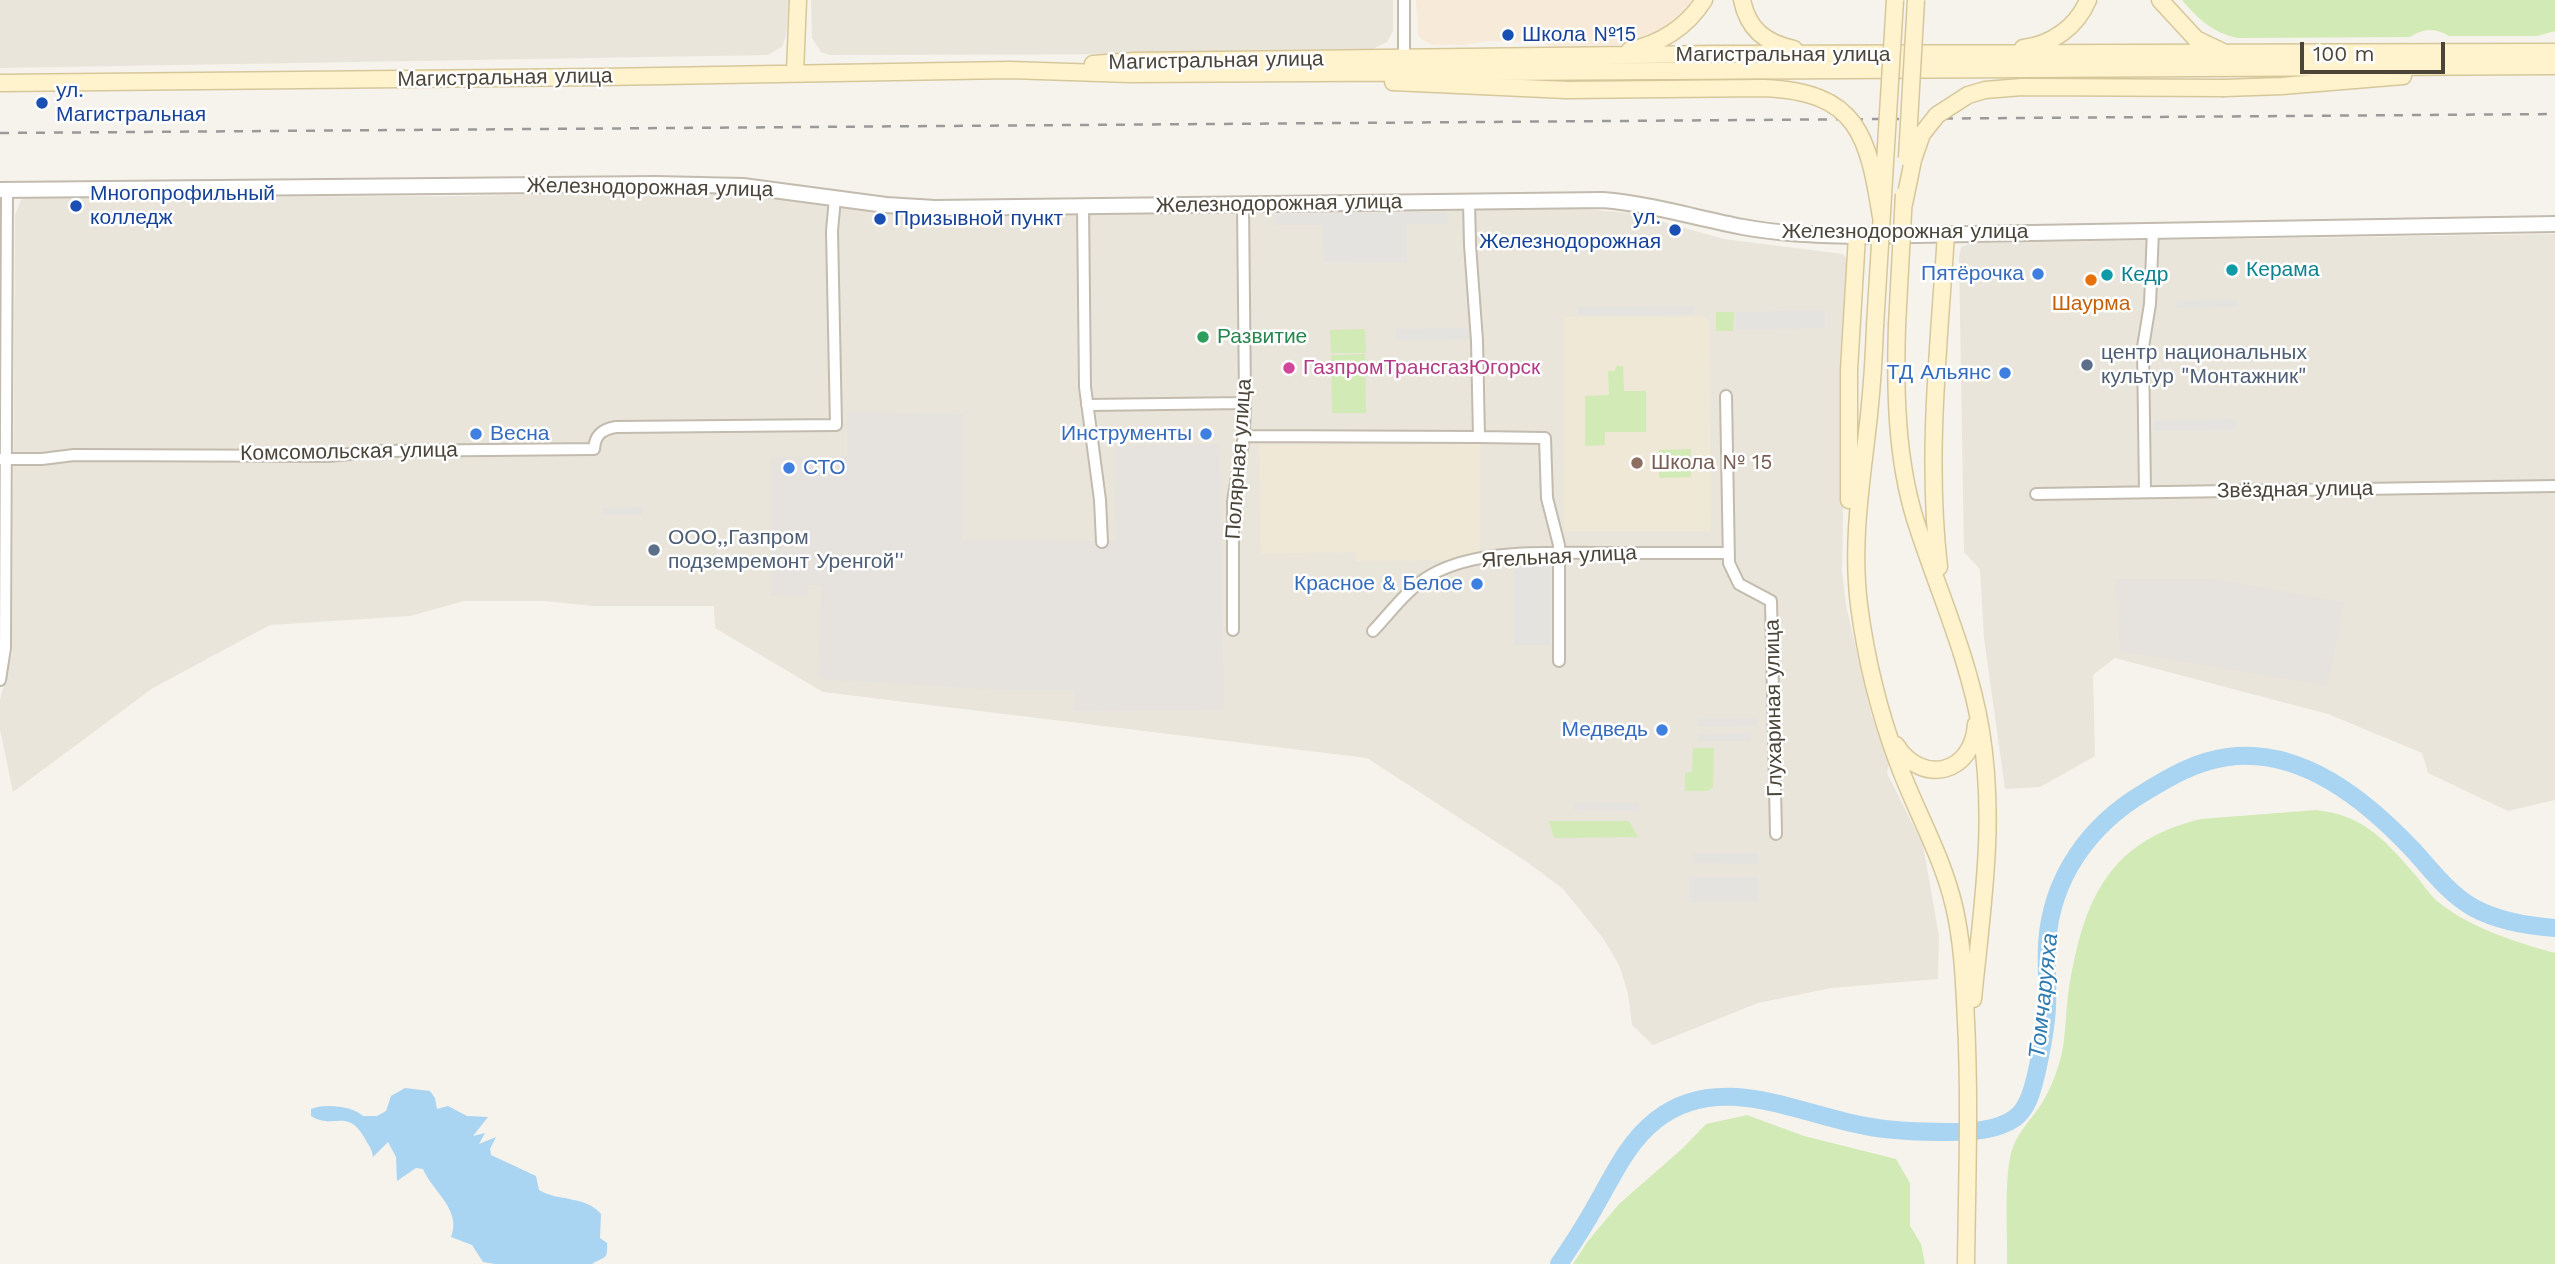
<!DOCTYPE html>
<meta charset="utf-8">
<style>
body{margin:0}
#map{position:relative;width:2555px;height:1264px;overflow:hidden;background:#f6f3ec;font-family:"Work Sans",sans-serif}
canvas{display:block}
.scale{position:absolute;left:2300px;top:42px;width:145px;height:32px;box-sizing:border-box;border:4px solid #4b4439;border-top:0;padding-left:9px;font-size:21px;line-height:24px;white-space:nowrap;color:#4b4439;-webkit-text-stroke:5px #fff;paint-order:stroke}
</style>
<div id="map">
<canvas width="2555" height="1264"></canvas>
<div class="scale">100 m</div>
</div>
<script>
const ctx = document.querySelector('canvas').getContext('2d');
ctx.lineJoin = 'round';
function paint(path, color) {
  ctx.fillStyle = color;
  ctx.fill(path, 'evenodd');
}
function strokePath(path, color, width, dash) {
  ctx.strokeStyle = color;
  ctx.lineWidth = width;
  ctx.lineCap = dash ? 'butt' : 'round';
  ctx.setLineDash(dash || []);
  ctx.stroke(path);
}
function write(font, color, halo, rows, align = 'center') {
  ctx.font = font + ' "Work Sans",sans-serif';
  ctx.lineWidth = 5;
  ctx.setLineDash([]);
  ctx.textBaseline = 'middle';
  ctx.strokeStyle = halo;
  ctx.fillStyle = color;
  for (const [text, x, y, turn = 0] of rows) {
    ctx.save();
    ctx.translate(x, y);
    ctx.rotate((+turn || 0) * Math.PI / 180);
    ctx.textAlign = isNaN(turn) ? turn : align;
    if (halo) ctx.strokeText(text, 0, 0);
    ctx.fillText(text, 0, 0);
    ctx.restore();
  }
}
paint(new Path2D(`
 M 0,0 L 789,0 L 786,36 L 782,47 L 768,55 L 0,68 Z
 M 811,0 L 1393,0 L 1393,31 L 1387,42 L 1373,49 L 1242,50 L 1202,54 L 830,55 L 821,52 L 812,38 Z
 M 664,191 L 763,196 L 900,213 L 949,216 L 1570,208 L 1631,213 L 1724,239 L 1843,254 L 1848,261 L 1842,570 L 1846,605 L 1871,714 L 1889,763 L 1887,773 L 1923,845 L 1939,936 L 1938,979 L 1831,988 L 1758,1003 L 1653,1045 L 1632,1025 L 1628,993 L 1619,965 L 1603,938 L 1563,889 L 1527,862 L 1367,758 L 823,692 L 715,628 L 714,606 L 593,606 L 545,601 L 464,601 L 410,616 L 270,625 L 153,688 L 13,792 L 0,729 L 0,700 L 12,653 L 15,215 L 21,200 L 30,197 L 469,196 Z
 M 2555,234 L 2555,800 L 2508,811 L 2428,773 L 2422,753 L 2328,714 L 2115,658 L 2093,675 L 2095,756 L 2040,787 L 2005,789 L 1984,638 L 1980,569 L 1964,552 L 1959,257 L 1961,247 L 1971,243 Z`), '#eae5da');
paint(new Path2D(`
 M 1416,0 L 1692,0 L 1679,18 L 1658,33 L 1639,41 L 1620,45 L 1551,46 L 1537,42 L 1487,41 L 1464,45 L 1432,45 L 1421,39 L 1418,34 Z`), '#f7ead8');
paint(new Path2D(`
 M 847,412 L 963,414 L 962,540 L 1116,541 L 1115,445 L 1219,444 L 1224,710 L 1074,711 L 1074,690 L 1006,690 L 819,679 L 821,585 L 808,585 L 808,596 L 771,596 L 771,457 L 847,456 Z
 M 2115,579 L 2213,579 L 2344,602 L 2328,686 L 2120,651 Z`), '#e6e2dd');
paint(new Path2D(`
 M 1704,316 L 1709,322 L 1711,531 L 1564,531 L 1564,317 Z
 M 1480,444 L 1480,552 L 1447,560 L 1356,561 L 1356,552 L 1261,554 L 1259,445 Z`), '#efe8d6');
paint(new Path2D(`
 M 2182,0 L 2555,0 L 2555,31 L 2537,36 L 2449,36 C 2434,28 2425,28 2410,37 L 2238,38 C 2213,33 2198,19 2182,0 Z
 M 1716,312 L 1734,312 L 1733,331 L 1716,331 Z
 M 1365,329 L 1366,353 L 1331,353 L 1330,330 Z
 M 1365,354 L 1366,413 L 1332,413 L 1331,355 Z
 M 1616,366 L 1623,366 L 1624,391 L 1646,391 L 1646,432 L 1605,432 L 1605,445 L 1585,446 L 1585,396 L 1609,395 L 1608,371 L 1615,371 Z
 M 1691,449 L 1691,477 L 1659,478 L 1659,450 Z
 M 1693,748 L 1714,748 L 1713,787 L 1708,791 L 1685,791 L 1685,773 L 1692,772 Z
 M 2316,810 C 2364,815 2386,841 2416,876 C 2423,884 2429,894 2437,901 C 2470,928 2515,942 2555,953 L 2555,1264 L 2007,1264 C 2008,1234 2003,1173 2013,1147 C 2018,1132 2033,1117 2042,1103 C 2049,1092 2055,1077 2059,1064 C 2066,1043 2065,1018 2068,995 C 2082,906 2104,842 2201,819 Z
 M 1549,821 L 1629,821 L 1638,837 L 1554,838 Z
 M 1747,1115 L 1804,1136 L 1896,1159 L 1910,1183 L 1910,1226 L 1921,1244 L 1925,1264 L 1573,1264 L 1588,1241 L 1619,1204 L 1683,1148 L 1706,1124 Z`), '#d2eab5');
paint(new Path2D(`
 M 1447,212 L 1448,224 L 1407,224 L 1407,263 L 1324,262 L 1323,225 L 1275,225 L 1275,214 Z
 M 2237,300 L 2237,307 L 2177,308 L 2177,301 Z
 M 1693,306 L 1693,315 L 1578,315 L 1578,307 Z
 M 1825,310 L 1825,328 L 1736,330 L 1736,312 Z
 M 1469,328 L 1469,339 L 1396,340 L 1396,329 Z
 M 2235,419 L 2235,430 L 2154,431 L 2154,421 Z
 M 642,507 L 642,515 L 603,515 L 603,508 Z
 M 1514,566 L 1550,566 L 1550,645 L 1514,645 Z
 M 1757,718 L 1757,726 L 1698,727 L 1698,719 Z
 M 1751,733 L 1751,741 L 1699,741 L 1699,734 Z
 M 1574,802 L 1639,803 L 1639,811 L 1574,810 Z
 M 1693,853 L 1758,853 L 1758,864 L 1693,863 Z
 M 1689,877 L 1758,877 L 1758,902 L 1689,902 Z`), '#e5e3e0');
paint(new Path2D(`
 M 405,1088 L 430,1091 L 435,1098 L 437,1109 L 448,1106 L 467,1116 L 488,1117 L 473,1136 L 485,1133 L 479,1144 L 496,1137 L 490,1149 L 491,1155 L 536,1176 L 539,1190 C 559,1202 585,1195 601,1214 L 600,1238 L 607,1243 C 608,1261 604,1256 592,1264 L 495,1264 L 483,1262 L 472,1245 L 451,1237 C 462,1210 433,1192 423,1169 L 416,1168 L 397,1181 L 396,1157 L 388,1142 L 373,1157 C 372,1148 368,1145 364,1137 C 347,1108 333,1130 311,1116 L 311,1109 C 324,1103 353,1106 363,1116 L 377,1116 L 386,1111 L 391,1096 Z`), '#a9d4f2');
strokePath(new Path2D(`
 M 1559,1264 C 1572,1245 1585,1225 1596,1205 C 1614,1174 1627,1143 1656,1120 C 1721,1069 1801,1116 1871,1127 C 1895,1131 1922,1132 1947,1132 C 1969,1132 1997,1131 2015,1118 C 2028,1108 2032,1091 2036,1075 C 2041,1053 2046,1030 2047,1007 C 2048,986 2046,965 2047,944 C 2051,878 2089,825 2145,792 C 2171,776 2197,761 2228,757 C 2302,747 2367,801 2414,851 C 2432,871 2450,895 2474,908 C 2498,921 2528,926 2555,928`), '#a9d4f2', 18);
const minor = new Path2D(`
 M 1404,0 L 1404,57
 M 1469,202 L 1470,245 L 1477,341 L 1479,437 L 1545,438 L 1547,498 L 1559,545 L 1559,661
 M 1083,206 L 1085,387 L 1100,500 L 1102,542
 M 1726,396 L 1729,563 L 1739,584 L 1771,601 L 1776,834
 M 1087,405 L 1245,403
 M 1244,436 L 1479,437
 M 0,459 L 42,459 L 74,455 L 328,456 L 383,451 L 594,449 C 595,435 602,429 616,427 L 836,425 L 832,231 L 835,198
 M 2145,492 L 2143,347 L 2150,304 L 2153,230
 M 2036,494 L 2555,486
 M 1233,630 L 1233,501 L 1244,436 L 1245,398 L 1243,204
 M 1373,631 C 1391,612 1408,588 1431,575 C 1478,548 1552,553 1605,553 C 1646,553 1687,553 1728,553
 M 0,680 L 5,648 L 7,190`);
const tertiary = new Path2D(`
 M 0,190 L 656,184 L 743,186 L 886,205 L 935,208 L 1603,200 C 1650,204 1696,218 1743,227 C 1780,234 1819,235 1857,236 L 2555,224`);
const secondary = new Path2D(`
 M 1742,0 C 1748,29 1765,43 1794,49
 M 2160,0 L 2196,39 L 2221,51
 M 2023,48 C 2051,45 2077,27 2088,0
 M 1630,50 C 1660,44 1687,27 1704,0
 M 1093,64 L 1135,61 L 1715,54 L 2555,52
 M 795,72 L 798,0
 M 1393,82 L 1566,90
 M 0,83 L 602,77 L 1010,70 L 1130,74 L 2555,66
 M 2224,88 L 2282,86 L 2403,76
 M 1897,325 C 1895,389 1896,457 1915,519 C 1937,589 1969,657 1981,731 C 1996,823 1982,907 1973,999
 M 1875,326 C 1874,356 1872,386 1869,415 C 1862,480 1851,539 1859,605 C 1866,659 1879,712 1898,763 C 1916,812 1942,855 1954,906 C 1963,944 1964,982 1966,1021 C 1970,1102 1967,1183 1966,1264
 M 1849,500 L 1849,370 L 1857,236
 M 1939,567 C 1926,456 1939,345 1946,234
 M 1896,745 C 1922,786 1973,774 1976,724`);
strokePath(minor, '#c2bbae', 14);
strokePath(tertiary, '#c2bbae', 18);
strokePath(secondary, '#d6c79b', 19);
strokePath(minor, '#fff', 10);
strokePath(tertiary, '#fff', 14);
strokePath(secondary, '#fff3cd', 16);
strokePath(new Path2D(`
 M 0,133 L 2555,114`), '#9a9a9a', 2.5, [9, 9]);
const secondaryBridge = new Path2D(`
 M 1566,90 L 1764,88 C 1858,92 1868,135 1881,217
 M 1907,158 L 1916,0
 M 1904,204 L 1913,160 L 1922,134 L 1937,115 L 1968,95 L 1985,90 L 2022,87 L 2224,88
 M 1897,325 L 1904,194
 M 1875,326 L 1895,0`);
strokePath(secondaryBridge, '#d6c79b', 19, []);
strokePath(secondaryBridge, '#fff3cd', 16);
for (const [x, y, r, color] of [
 [1508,35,7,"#1a4fb4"],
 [42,103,7,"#1a4fb4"],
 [76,206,7,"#1a4fb4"],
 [880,219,7,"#1a4fb4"],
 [1675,230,7,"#1a4fb4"],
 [2232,270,7,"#0f9aa8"],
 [2038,274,7,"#3f7fe0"],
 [2107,275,7,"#0f9aa8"],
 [2091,280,7,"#e8710a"],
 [1203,337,7,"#2e9e5b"],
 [2087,365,7,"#5c6f8a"],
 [1289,368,7,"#d1479c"],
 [2005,373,7,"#3f7fe0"],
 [476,434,7,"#3f7fe0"],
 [1206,434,7,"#3f7fe0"],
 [1637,463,7,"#8d6e63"],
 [789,468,7,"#3f7fe0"],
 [654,550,7,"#5c6f8a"],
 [1477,584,7,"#3f7fe0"],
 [1662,730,7,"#3f7fe0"]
]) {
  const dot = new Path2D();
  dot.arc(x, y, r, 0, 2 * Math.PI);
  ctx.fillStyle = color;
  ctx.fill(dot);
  strokePath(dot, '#fff', 2.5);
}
write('21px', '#164399', '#fff', [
 ["Школа №15",1522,35],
 ["ул.",56,91],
 ["Магистральная",56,115],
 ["Многопрофильный",90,194],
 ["колледж",90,218],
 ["ул.",1661,218,"right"],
 ["Железнодорожная",1661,242,"right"],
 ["Призывной пункт",894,219]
], 'left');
write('21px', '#4b4439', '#fff', [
 ["Магистральная улица",1783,55],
 ["Магистральная улица",1216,61,-1],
 ["Магистральная улица",505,78,-1],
 ["Железнодорожная улица",650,188,1],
 ["Железнодорожная улица",1279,204,-1],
 ["Железнодорожная улица",1905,232],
 ["Комсомольская улица",349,452,-1],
 ["Полярная улица",1239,459,-86],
 ["Звёздная улица",2295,490,-1],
 ["Ягельная улица",1559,557,-3],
 ["Глухариная улица",1774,708,-91]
]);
write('21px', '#0d838f', '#fff', [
 ["Керама",2246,270],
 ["Кедр",2121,275]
], 'left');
write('21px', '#366cbe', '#fff', [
 ["Пятёрочка",2024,274],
 ["ТД Альянс",1991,373],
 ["Весна",490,434,"left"],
 ["Инструменты",1192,434],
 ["СТО",803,468,"left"],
 ["Красное & Белое",1463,584],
 ["Медведь",1648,730]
], 'right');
write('21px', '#c56008', '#fff', [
 ["Шаурма",2091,304]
]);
write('21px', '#27864d', '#fff', [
 ["Развитие",1217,337]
], 'left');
write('21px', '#4e5e75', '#fff', [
 ["центр национальных",2101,353],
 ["культур \"Монтажник\"",2101,377],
 ["ООО,,Газпром",668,538],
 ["подземремонт Уренгой''",668,562]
], 'left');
write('21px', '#b23c85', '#fff', [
 ["ГазпромТрансгазЮгорск",1303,368]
], 'left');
write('21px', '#785e54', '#fff', [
 ["Школа № 15",1651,463]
], 'left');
write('italic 23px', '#2e7ab2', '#fff', [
 ["Томчаруяха",2044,996,-84]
]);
</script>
